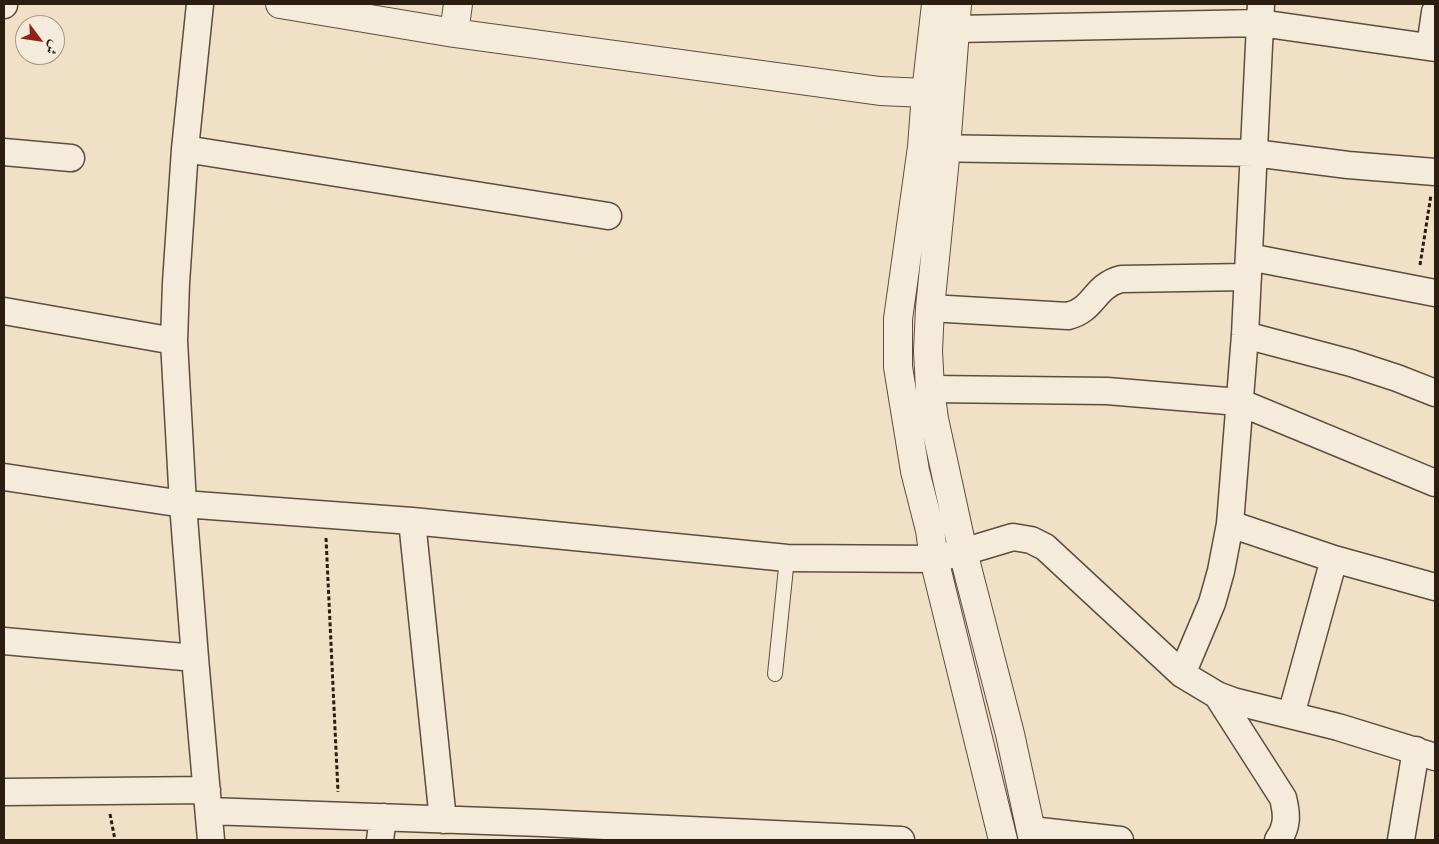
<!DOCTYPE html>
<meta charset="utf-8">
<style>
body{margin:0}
#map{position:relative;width:1439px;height:844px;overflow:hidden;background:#efe0c6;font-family:"Old Standard TT",Amiri,serif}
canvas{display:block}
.frame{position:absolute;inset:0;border:5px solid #2b1e10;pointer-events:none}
.north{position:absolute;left:15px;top:15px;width:50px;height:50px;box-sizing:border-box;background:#f5ebda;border:1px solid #a49989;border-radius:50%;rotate:121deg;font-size:14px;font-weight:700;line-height:20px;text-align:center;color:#2b1e10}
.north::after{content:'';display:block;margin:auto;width:18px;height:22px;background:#8f2418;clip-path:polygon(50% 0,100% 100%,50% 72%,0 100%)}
</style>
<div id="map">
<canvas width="1439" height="844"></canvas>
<div class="frame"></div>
<div class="north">ش</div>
</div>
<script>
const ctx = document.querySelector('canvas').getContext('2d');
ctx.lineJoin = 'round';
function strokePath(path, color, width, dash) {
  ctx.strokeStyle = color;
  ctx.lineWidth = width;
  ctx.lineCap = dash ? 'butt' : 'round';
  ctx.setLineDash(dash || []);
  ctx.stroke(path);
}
const service = new Path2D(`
 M 775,674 L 787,558`);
const minor = new Path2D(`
 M 200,4 L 185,149 L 176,283 L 174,341 L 183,504 L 412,521 L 787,558 L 934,559 L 963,552 L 1013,537 L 1031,540 L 1045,547 L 1182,674 L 1217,695 L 1233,701 L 1338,727 L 1435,757
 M 4,5 L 4,4
 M 956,29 L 1260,23 L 1435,48
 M 1430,47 L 1435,12
 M 925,148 L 1254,153 L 1348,165 L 1435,172
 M 185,149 L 608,216
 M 4,152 L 71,158
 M 1249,257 L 1435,293
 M 930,308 L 1068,316 C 1094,310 1094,286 1121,279 L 1248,277
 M 4,311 L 174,341
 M 1245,335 L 1351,363 L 1397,378 L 1435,393
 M 930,389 L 1107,391 L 1239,402 L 1435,483
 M 4,477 L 183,504 L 195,658 L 211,840
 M 412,521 L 443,820
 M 1230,524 L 1334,559
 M 4,641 L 195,658
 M 1182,674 L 1212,603 L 1221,571 L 1230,524 L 1245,335 L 1261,4
 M 1217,695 L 1283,798 C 1287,814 1288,826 1278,840
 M 1291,715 L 1334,559 L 1435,587
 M 4,792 L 207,790
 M 209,811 L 542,823 L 901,840
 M 1031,830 L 1120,840
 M 380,840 L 383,817
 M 1401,840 L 1416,750`);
const tertiary = new Path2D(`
 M 280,4 L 454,33 L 880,91 L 926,93 L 922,147 L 898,319 L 898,367 L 915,471 L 930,530 L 934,559 L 1003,840
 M 957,4 L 946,148 L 930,308 L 928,351 L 930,389 L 934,419 L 963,552 L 1010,734 L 1033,840
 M 454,33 L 458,4
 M 926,93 L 936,4`);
strokePath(service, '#5c4e3e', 16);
strokePath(minor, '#5c4e3e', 29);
strokePath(tertiary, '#5c4e3e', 30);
strokePath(new Path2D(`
 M 1420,265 L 1431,195
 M 326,538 L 338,792
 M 110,814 L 115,840`), '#2b1e10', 3, [4, 2.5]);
strokePath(service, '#f5ebda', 14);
strokePath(minor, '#f5ebda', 26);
strokePath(tertiary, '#f5ebda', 28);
</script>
